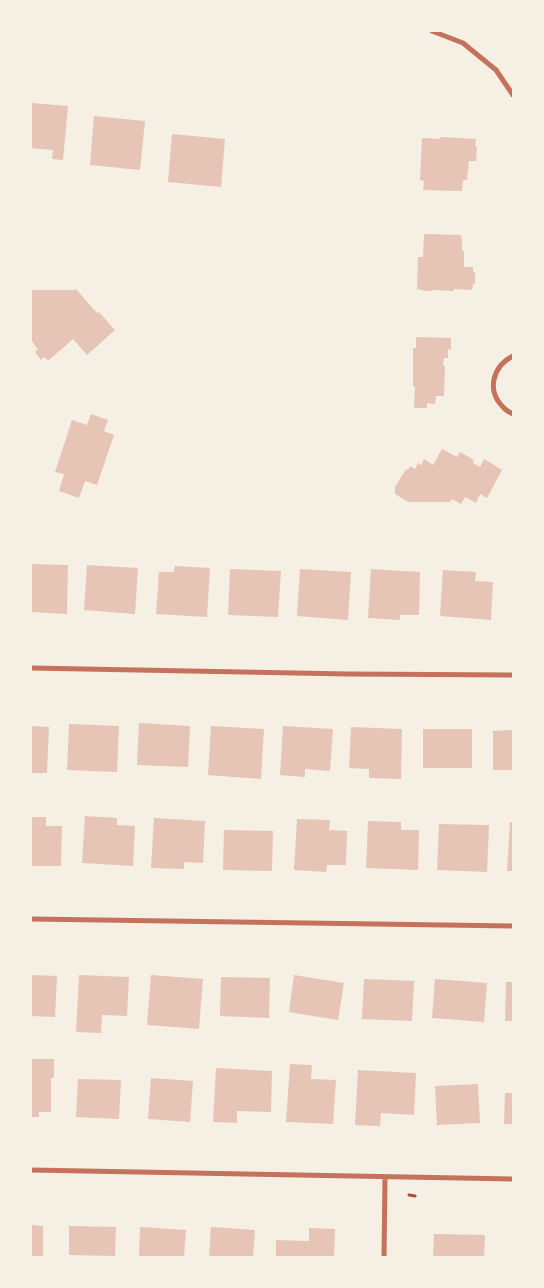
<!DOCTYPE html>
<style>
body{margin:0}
#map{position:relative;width:544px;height:1288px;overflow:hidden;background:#f6efe4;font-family:Barlow,sans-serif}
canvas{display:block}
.frame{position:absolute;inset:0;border:32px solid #f6efe4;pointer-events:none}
</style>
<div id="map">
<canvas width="544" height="1288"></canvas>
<div class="frame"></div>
</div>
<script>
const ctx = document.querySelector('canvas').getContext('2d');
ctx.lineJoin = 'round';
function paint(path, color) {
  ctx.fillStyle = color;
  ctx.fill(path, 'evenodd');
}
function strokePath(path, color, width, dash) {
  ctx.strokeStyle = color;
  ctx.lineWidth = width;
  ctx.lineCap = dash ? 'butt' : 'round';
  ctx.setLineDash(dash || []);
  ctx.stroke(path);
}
paint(new Path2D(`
 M 31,103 L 68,106 L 63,160 L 52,159 L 53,150 L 31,148 Z
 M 94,116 L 145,121 L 140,170 L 90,165 Z
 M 172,134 L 225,139 L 221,187 L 168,182 Z
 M 440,137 L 476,139 L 475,146 L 477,146 L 476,161 L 469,161 L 467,180 L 463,180 L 462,191 L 423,190 L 424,181 L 420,180 L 422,138 L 440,139 Z
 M 424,234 L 461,235 L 461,238 L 462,238 L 462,251 L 464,251 L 464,267 L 473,267 L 473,272 L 475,272 L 475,284 L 473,284 L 472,290 L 454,289 L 454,291 L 432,290 L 431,291 L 425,291 L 417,289 L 418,257 L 423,257 Z
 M 76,289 L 97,313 L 99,312 L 115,330 L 87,355 L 73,339 L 48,361 L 44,357 L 41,360 L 35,352 L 38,350 L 31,340 L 31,290 L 74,290 Z
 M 416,337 L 451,338 L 451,350 L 448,349 L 448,358 L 444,358 L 443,366 L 445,366 L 444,396 L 436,396 L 435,404 L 427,403 L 427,408 L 414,408 L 415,386 L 413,386 L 413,348 L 416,348 Z
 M 91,414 L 108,420 L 104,431 L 114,435 L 97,485 L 85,481 L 79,498 L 59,491 L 64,474 L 55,472 L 72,420 L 87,425 Z
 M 442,449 L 457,457 L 460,452 L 474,460 L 473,463 L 480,467 L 484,459 L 502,470 L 487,498 L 480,494 L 476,503 L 465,497 L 461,504 L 452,499 L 450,502 L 408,502 L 395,494 L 395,487 L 406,469 L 408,470 L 410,466 L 415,469 L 418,463 L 421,465 L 424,459 L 433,465 Z
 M 31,564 L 68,565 L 67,614 L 31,612 Z
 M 87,565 L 138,568 L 135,614 L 84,610 Z
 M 175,566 L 210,568 L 207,617 L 156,614 L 159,572 L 174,572 Z
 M 230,569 L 281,571 L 278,617 L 228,615 Z
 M 300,569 L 351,572 L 348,620 L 297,616 Z
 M 371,569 L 420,572 L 419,615 L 400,615 L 400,620 L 368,618 Z
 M 443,570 L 476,572 L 475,581 L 493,582 L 491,620 L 440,616 Z
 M 139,723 L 190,726 L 188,767 L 137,765 Z
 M 69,724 L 119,726 L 117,772 L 67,770 Z
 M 31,726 L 49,727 L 47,773 L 31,773 Z
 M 211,726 L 264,729 L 261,779 L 208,775 Z
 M 283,726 L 333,729 L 330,771 L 305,769 L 305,777 L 280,775 Z
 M 351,727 L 402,729 L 401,779 L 369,778 L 369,769 L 349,768 Z
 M 423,729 L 472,729 L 472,768 L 423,768 Z
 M 513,730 L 513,770 L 493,770 L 493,731 Z
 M 85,816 L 117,818 L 117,825 L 135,826 L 133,866 L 82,863 Z
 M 31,817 L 46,817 L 46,826 L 62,826 L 61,866 L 31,866 Z
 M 154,818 L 205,821 L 203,863 L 184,862 L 184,869 L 151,868 Z
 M 297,819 L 330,820 L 329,830 L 347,831 L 346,865 L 327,865 L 326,872 L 294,870 Z
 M 368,821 L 401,822 L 401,830 L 419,830 L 418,870 L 366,868 Z
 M 510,822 L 513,823 L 513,871 L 507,871 Z
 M 439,824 L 489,825 L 487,872 L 437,870 Z
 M 224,830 L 273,831 L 272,871 L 223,870 Z
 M 31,975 L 57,976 L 55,1017 L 31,1016 Z
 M 79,975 L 129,977 L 127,1016 L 102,1015 L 101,1033 L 76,1032 Z
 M 151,975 L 203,979 L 199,1029 L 147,1025 Z
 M 294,975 L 344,983 L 338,1020 L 289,1012 Z
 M 221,977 L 270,978 L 269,1018 L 220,1016 Z
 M 364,979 L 414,981 L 412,1021 L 362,1019 Z
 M 435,979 L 487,983 L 484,1022 L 432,1018 Z
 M 506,982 L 513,982 L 513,1021 L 505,1021 Z
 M 31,1059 L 54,1059 L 54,1078 L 51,1078 L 51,1112 L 39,1112 L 39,1117 L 31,1117 Z
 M 290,1064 L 312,1065 L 311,1079 L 336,1080 L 333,1124 L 286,1122 Z
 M 216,1068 L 272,1071 L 271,1112 L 237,1111 L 237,1123 L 213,1122 Z
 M 358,1070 L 416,1073 L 414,1115 L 381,1113 L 380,1126 L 355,1125 Z
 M 151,1078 L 193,1081 L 190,1122 L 148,1119 Z
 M 78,1079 L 121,1080 L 119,1119 L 76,1117 Z
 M 478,1084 L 480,1123 L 437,1125 L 435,1086 Z
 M 505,1093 L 513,1093 L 513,1124 L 504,1124 Z
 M 31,1225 L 43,1226 L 43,1256 L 31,1256 Z
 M 69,1226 L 116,1227 L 115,1256 L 69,1255 Z
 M 140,1227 L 186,1230 L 184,1257 L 139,1257 Z
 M 211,1227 L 255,1230 L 253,1257 L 209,1257 Z
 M 309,1228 L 335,1229 L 334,1257 L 276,1257 L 276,1240 L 309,1241 Z
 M 434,1234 L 485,1235 L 484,1257 L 433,1257 Z`), '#e6c5b7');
strokePath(new Path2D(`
 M 409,1195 L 415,1196`), '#b5482f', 3);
strokePath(new Path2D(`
 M 432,31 L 463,43 L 496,70 L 513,95
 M 513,356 C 493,366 486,390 503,407 C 505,410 509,412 513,414
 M 31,668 L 348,674 L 513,675
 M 31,919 L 513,926
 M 31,1170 L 513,1179
 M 384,1257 L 385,1177`), '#c5725c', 5);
</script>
